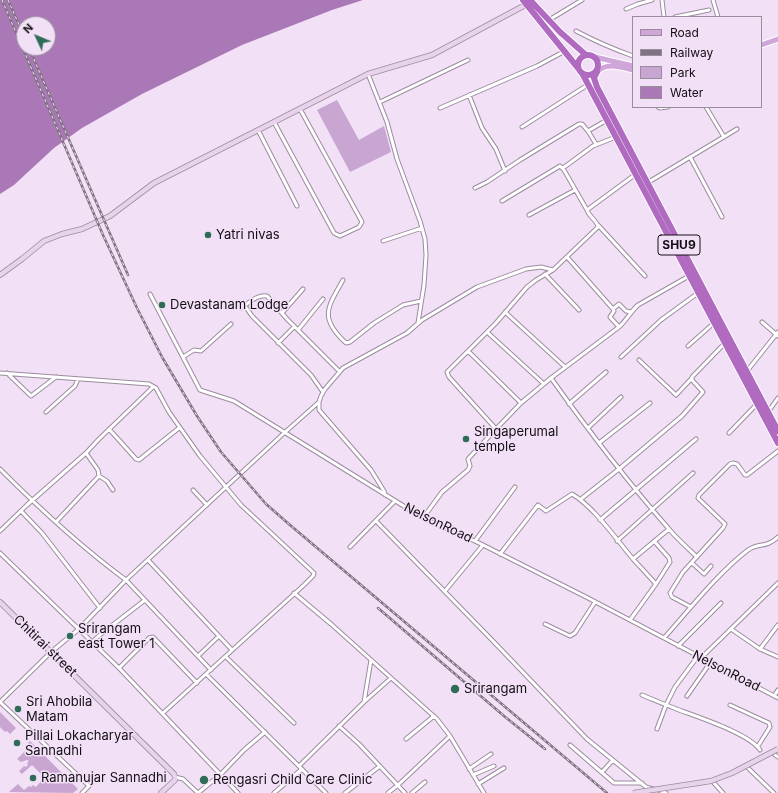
<!DOCTYPE html>
<style>
body{margin:0}
#map{position:relative;width:778px;height:793px;overflow:hidden;background:#f2e1f6;font-family:Inter,sans-serif}
canvas{display:block}
.legend{position:absolute;left:632px;top:16px;width:130px;height:92px;box-sizing:border-box;background:#f2e1f6;border:1px solid #998d9c;margin:0;padding:5px 7px;list-style:none;font-size:12px;color:#140e15}
.legend li{display:flex;align-items:center;gap:8px;height:20px}
.legend b{width:20px;border:1px solid #998d9c}
.north{position:absolute;left:16px;top:16px;width:40px;height:40px;box-sizing:border-box;background:#f2e1f6;border:1px solid #998d9c;border-radius:50%;rotate:314deg;font-size:11px;font-weight:700;line-height:16px;text-align:center;color:#140e15}
.north::after{content:'';display:block;margin:auto;width:14px;height:18px;background:#2f6c58;clip-path:polygon(50% 0,100% 100%,50% 72%,0 100%)}
</style>
<div id="map">
<canvas width="778" height="793"></canvas>
<ul class="legend">
<li><b style="height:5px;background:#d0a6da"></b>Road</li>
<li><b style="height:5px;background:#7f7381"></b>Railway</li>
<li><b style="height:11px;background:#c9a5d2"></b>Park</li>
<li><b style="height:11px;background:#ab78b7"></b>Water</li>
</ul>
<div class="north">N</div>
</div>
<script>
const ctx = document.querySelector('canvas').getContext('2d');
ctx.lineJoin = 'round';
function paint(path, color) {
  ctx.fillStyle = color;
  ctx.fill(path, 'evenodd');
}
function strokePath(path, color, width, dash) {
  ctx.strokeStyle = color;
  ctx.lineWidth = width;
  ctx.lineCap = dash ? 'butt' : 'round';
  ctx.setLineDash(dash || []);
  ctx.stroke(path);
}
function write(font, color, halo, rows, align = 'center') {
  ctx.font = font + ' Inter,sans-serif';
  ctx.lineWidth = 3;
  ctx.setLineDash([]);
  ctx.textBaseline = 'middle';
  ctx.strokeStyle = halo;
  ctx.fillStyle = color;
  for (const [text, x, y, turn = 0] of rows) {
    ctx.save();
    ctx.translate(x, y);
    ctx.rotate((+turn || 0) * Math.PI / 180);
    ctx.textAlign = isNaN(turn) ? turn : align;
    if (halo) ctx.strokeText(text, 0, 0);
    ctx.fillText(text, 0, 0);
    ctx.restore();
  }
}
paint(new Path2D(`
 M 337,100 L 359,140 L 384,126 L 391,152 L 350,172 L 317,110 Z
 M 0,712 L 16,728 L 10,734 L 7,731 L 5,732 L 0,727 Z
 M 30,741 L 78,789 L 73,793 L 9,792 L 18,784 L 24,790 L 29,786 L 31,787 L 33,785 L 36,787 L 43,779 L 46,782 L 49,779 L 46,776 L 48,775 L 44,771 L 41,774 L 32,765 L 22,774 L 19,771 L 24,766 L 26,767 L 28,765 L 27,763 L 29,761 L 27,760 L 21,762 L 17,759 L 25,751 L 28,754 L 32,751 L 28,743 Z`), '#c9a5d2');
paint(new Path2D(`
 M 0,0 L 363,0 L 332,10 L 242,45 L 142,94 L 82,128 L 54,148 L 14,185 L 0,194 ZM 24,24 L 48,24 L 48,48 L 24,48 Z`), '#ab78b7');
const street = new Path2D(`
 M 662,0 L 664,17
 M 713,0 L 718,17
 M 626,9 L 638,4 L 652,0
 M 675,17 L 709,10
 M 549,20 L 582,0
 M 576,31 C 595,41 613,49 633,56
 M 368,74 L 387,122 L 397,159 L 420,221 L 425,239 L 426,255 L 424,285 L 418,323
 M 469,95 L 482,128 L 496,149 L 505,171
 M 380,102 L 468,60
 M 658,107 L 660,108 L 668,107
 M 706,107 L 724,137
 M 440,108 L 537,66 L 565,51
 M 274,122 L 334,233 L 340,236 L 359,227 L 362,222 L 300,109
 M 522,127 L 589,84
 M 258,130 L 297,206
 M 588,131 L 596,144
 M 690,157 L 722,217
 M 563,168 L 593,146 L 616,137
 M 647,183 L 737,129
 M 475,188 L 487,182 L 520,160 L 579,124 L 582,124 L 588,131 L 607,120
 M 502,201 L 560,166 L 564,170 L 587,210
 M 529,215 L 575,190
 M 598,225 L 645,276
 M 383,241 L 422,228
 M 567,257 L 613,309
 M 545,274 L 579,310
 M 689,276 L 638,305 C 631,311 627,320 619,327 L 551,378 C 588,430 627,481 669,529 C 677,539 688,548 697,557
 M 343,280 C 327,308 319,318 346,343 L 350,342 L 374,323 L 403,305 L 421,301
 M 150,294 L 200,390 L 234,401 L 423,518 L 479,543 L 588,598 L 778,698
 M 239,305 L 241,308 C 249,303 258,294 267,296 L 287,319 L 339,371
 M 245,306 L 252,316 L 311,375 L 323,392
 M 505,312 L 565,367
 M 282,313 L 303,289
 M 762,322 L 778,336
 M 619,327 L 610,317 L 614,311 L 613,309 L 619,304 L 626,311 L 631,312
 M 298,330 L 323,299
 M 487,332 L 544,384
 M 278,343 L 294,327
 M 688,346 L 715,322
 M 468,351 L 521,403
 M 183,357 L 194,350 L 201,351 L 231,324
 M 621,357 L 661,320 L 698,293
 M 639,360 L 676,395 L 692,378
 M 747,371 L 778,332
 M 0,373 L 149,384 L 156,388 L 169,412 L 200,456 L 241,505 L 314,573 L 313,576 L 304,585 L 163,713
 M 7,373 L 31,396 L 56,377
 M 551,378 L 521,403 L 496,429 L 449,377 L 447,372 L 496,323 L 527,287 L 536,280 L 553,270
 M 569,404 L 606,372
 M 46,412 L 75,386 L 78,379
 M 768,412 L 778,398
 M 588,428 L 621,397
 M 109,429 L 136,459 L 139,460 L 179,428
 M 729,433 L 757,404
 M 599,443 L 650,403
 M 0,469 C 40,509 81,547 126,580 L 283,434 L 319,402
 M 99,476 L 107,481 L 113,490
 M 193,490 L 207,505
 M 385,495 L 384,491 L 371,470 L 319,410 L 319,402 L 321,396 L 325,389 L 343,368 L 407,333 L 422,320 L 477,287 L 526,269 L 541,267 L 553,270 L 598,227 C 597,220 589,217 587,210 L 640,171
 M 581,499 L 619,469 L 682,416 L 703,392 L 692,380 L 692,377 L 725,343
 M 21,511 L 42,533 L 100,608
 M 423,518 L 442,492 L 468,470 L 470,466 L 468,459 L 496,429
 M 600,520 L 696,439
 M 376,521 L 492,640 L 587,739 L 646,787 L 653,789
 M 56,522 L 99,476 L 98,470 L 86,453 L 99,439 L 153,387
 M 0,531 L 27,505 L 86,453
 M 475,541 L 515,487
 M 617,541 L 693,473
 M 350,547 L 395,501
 M 0,553 L 119,668 L 238,793
 M 500,554 L 538,505 L 546,511 L 572,494 C 594,507 616,539 633,559 L 669,529
 M 633,559 L 656,584
 M 148,560 L 232,650
 M 692,563 L 704,574 L 711,566
 M 445,591 L 483,545
 M 294,593 L 331,624 L 437,719 L 450,736 L 484,793
 M 691,607 L 672,597 L 670,593 L 683,572 L 723,528 L 725,524 L 699,499 L 698,498 L 699,495 L 730,464 L 733,463 L 737,464 L 745,475 L 747,475 L 778,451
 M 630,620 L 656,584 L 670,562 L 669,558 L 654,541
 M 545,624 L 570,636 L 575,633 L 595,602
 M 731,629 L 760,649 L 778,657
 M 664,638 C 689,610 718,573 748,550 C 759,542 765,549 778,537
 M 92,642 L 101,634 L 145,600
 M 678,646 L 721,603
 M 760,649 L 778,625
 M 198,656 L 219,636
 M 226,657 L 294,723
 M 701,658 L 778,583
 M 119,668 L 149,638 L 153,637 L 197,683
 M 206,674 L 326,793
 M 642,695 C 652,699 663,704 674,708 C 694,716 749,733 760,750
 M 687,696 L 710,663
 M 774,696 L 778,690
 M 364,702 L 391,678
 M 730,705 L 769,723 L 770,727 L 758,746
 M 339,726 L 359,744 L 405,793
 M 657,729 L 666,705 L 675,687 L 698,656
 M 406,739 L 434,716
 M 570,745 L 614,783 L 642,783
 M 775,755 L 778,757
 M 299,766 L 364,702 L 371,660
 M 748,768 L 774,793
 M 469,769 L 491,754
 M 602,772 L 613,760
 M 473,775 L 494,766
 M 175,777 L 183,779 L 198,793
 M 714,783 L 723,793
 M 478,784 L 504,768
 M 658,790 L 666,793
 M 82,793 L 89,786 L 0,702 L 51,652 L 79,629 L 126,580 L 211,670
 M 198,793 L 221,774 L 244,750 L 265,732
 M 274,793 L 302,769
 M 345,793 L 380,766
 M 388,793 L 398,785 L 450,736
 M 412,793 L 425,782`);
const secondary = new Path2D(`
 M 0,275 L 22,259 L 44,241 L 62,234 L 82,229 L 110,216 L 154,183 L 274,122 L 368,74 L 432,55 L 529,3
 M 0,602 L 174,774 L 175,777 L 175,780 L 161,793`);
const primary = new Path2D(`
 M 761,45 L 778,39
 M 595,57 L 633,66
 M 597,72 C 607,62 620,67 633,70`);
const highway = new Path2D(`
 M 523,0 L 578,68
 M 530,0 L 560,32 L 586,55
 M578 65a10 10 0 1 1 20 0a10 10 0 1 1-20 0Z
 M 597,72 L 594,78 L 597,87 L 778,431
 M 582,73 L 778,443`);
strokePath(street, '#9c8c9f', 5);
strokePath(secondary, '#9c8c9f', 6);
strokePath(primary, '#fff', 7);
strokePath(highway, '#fff', 8);
strokePath(street, '#fff', 3);
strokePath(secondary, '#e7d3ec', 4.5);
strokePath(primary, '#d0a6da', 5);
strokePath(highway, '#b06bc1', 6);
const rail = new Path2D(`
 M 2,0 L 103,235 L 137,308 L 162,357 L 197,416 L 221,452 L 266,504 L 290,525 L 607,793
 M 8,0 L 24,36
 M 29,48 L 128,275
 M 378,608 L 504,716 L 545,749`);
strokePath(rail, '#7f7381', 2.5);
strokePath(rail, '#f2e1f6', 1, [3]);
const secondaryBridge = new Path2D(`
 M 633,793 L 711,781 L 732,773 L 778,749`);
strokePath(secondaryBridge, '#9c8c9f', 6, []);
strokePath(secondaryBridge, '#e7d3ec', 4.5);
for (const [x, y, r, color] of [
 [208,235,4,"#2f6c58"],
 [162,305,4,"#2f6c58"],
 [466,439,4,"#2f6c58"],
 [70,636,4,"#2f6c58"],
 [455,689,5,"#2f6c58"],
 [18,709,4,"#2f6c58"],
 [17,743,4,"#2f6c58"],
 [33,778,4,"#2f6c58"],
 [204,780,5,"#2f6c58"]
]) {
  const dot = new Path2D();
  dot.arc(x, y, r, 0, 2 * Math.PI);
  ctx.fillStyle = color;
  ctx.fill(dot);
  strokePath(dot, '#f2e1f6', 1.5);
}
for (const [x, y, w] of [
 [679,245,42]
]) {
  const box = new Path2D();
  box.roundRect(x - w / 2, y - 10, w, 20, 3);
  ctx.fillStyle = '#f2e1f6';
  ctx.fill(box);
  strokePath(box, '#140e15', 1);
}
write('bold 12px', '#140e15', null, [
 ["SHU9",679,245]
]);
write('13px', '#140e15', '#f2e1f6', [
 ["Yatri nivas",216,235],
 ["Devastanam Lodge",170,305],
 ["Singaperumal",474,432],
 ["temple",474,447],
 ["Srirangam",78,629],
 ["east Tower 1",78,644],
 ["Srirangam",464,689],
 ["Sri Ahobila",26,702],
 ["Matam",26,717],
 ["Pillai Lokacharyar",25,736],
 ["Sannadhi",25,751],
 ["Ramanujar Sannadhi",41,778],
 ["Rengasri Child Care Clinic",213,780]
], 'left');
write('13px', '#140e15', '#f2e1f6', [
 ["NelsonRoad",438,523,26],
 ["Chitirai street",45,646,44],
 ["NelsonRoad",726,671,27]
]);
</script>
